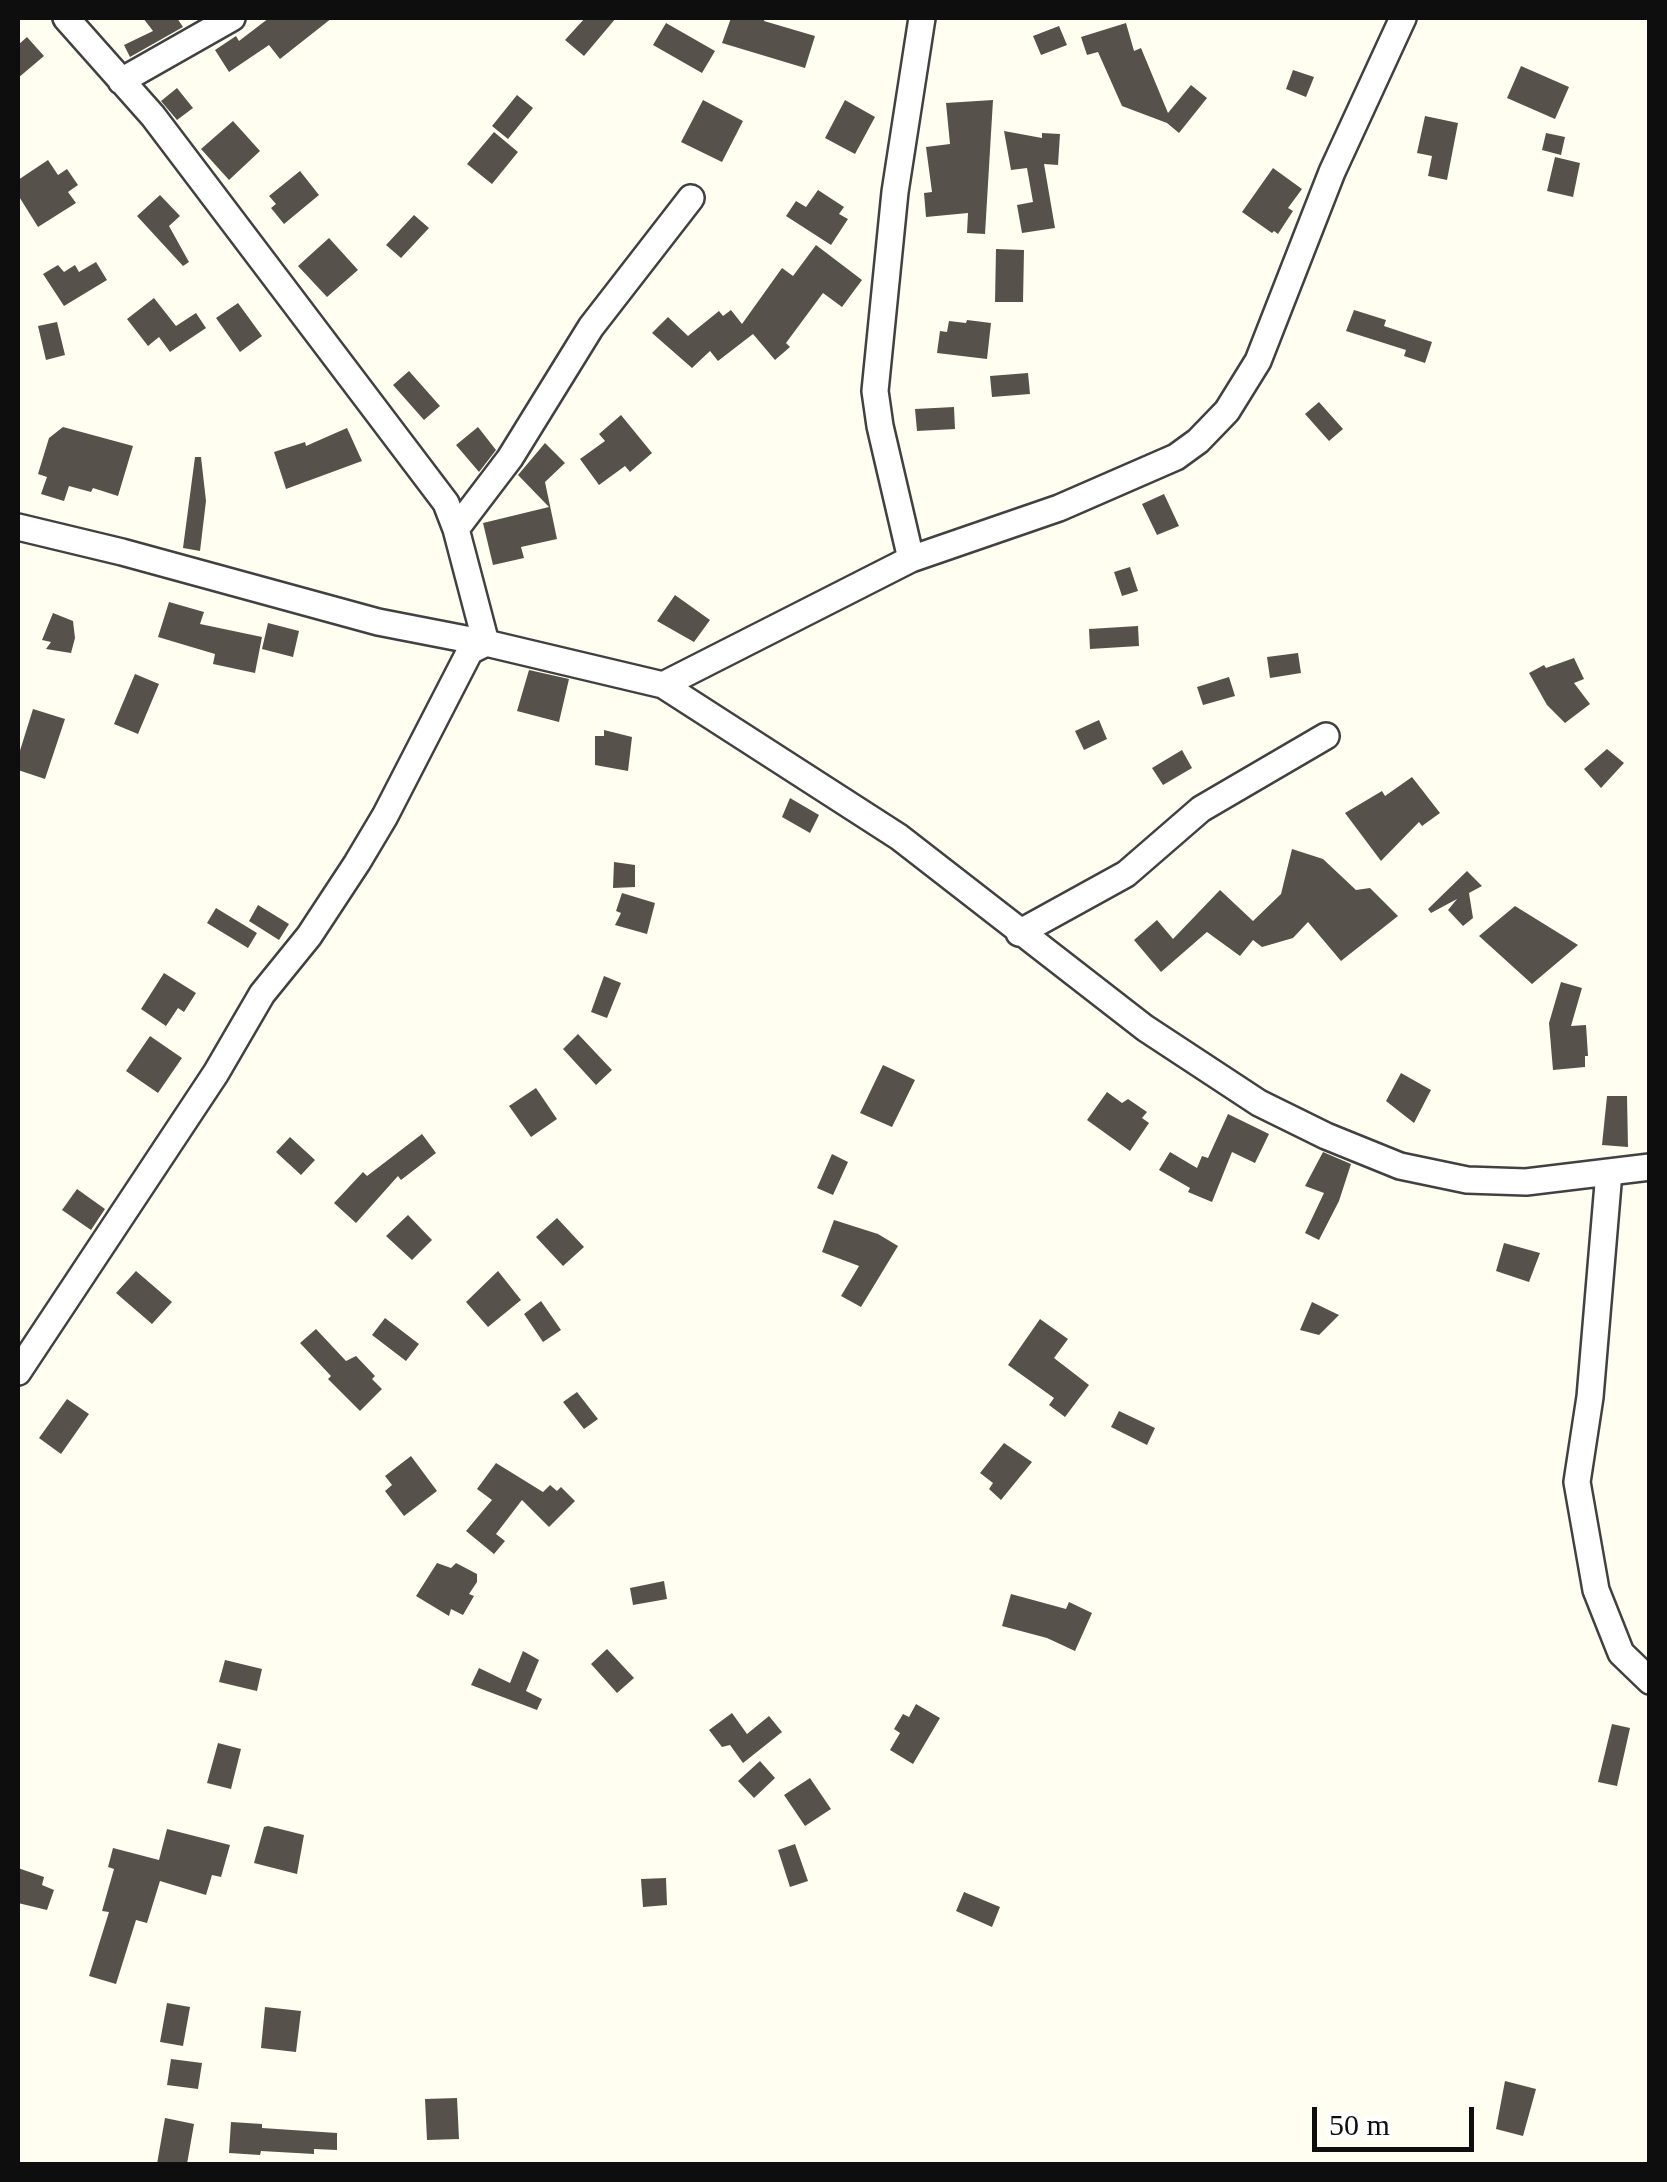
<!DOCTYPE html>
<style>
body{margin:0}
#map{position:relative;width:1667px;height:2182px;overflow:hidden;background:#fffef0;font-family:Georgia,serif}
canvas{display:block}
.frame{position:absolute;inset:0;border:20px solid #0e0e0e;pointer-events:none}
.scale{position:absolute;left:1312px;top:2107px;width:162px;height:45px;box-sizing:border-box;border:5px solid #0e0e0e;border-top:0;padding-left:12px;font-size:30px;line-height:35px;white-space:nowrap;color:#0e0e0e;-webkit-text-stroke:8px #fff;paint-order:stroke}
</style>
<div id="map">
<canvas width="1667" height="2182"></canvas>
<div class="frame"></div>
<div class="scale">50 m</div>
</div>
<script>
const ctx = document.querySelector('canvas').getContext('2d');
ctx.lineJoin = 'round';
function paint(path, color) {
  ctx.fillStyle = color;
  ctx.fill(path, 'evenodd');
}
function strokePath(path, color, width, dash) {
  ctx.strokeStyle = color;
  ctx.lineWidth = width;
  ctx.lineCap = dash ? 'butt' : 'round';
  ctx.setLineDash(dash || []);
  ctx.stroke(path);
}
paint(new Path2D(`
 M 143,18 L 177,18 L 183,27 L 130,57 L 124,45 L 153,31 Z
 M 269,18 L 332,18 L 280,59 L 269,45 L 229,72 L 215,50 L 236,36 L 239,41 Z
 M 585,18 L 616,18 L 584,56 L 565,40 Z
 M 731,18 L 765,18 L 764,21 L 815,36 L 805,68 L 722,43 Z
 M 666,23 L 715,51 L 702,73 L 653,45 Z
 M 1126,23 L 1134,51 L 1141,48 L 1168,113 L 1191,85 L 1207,98 L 1179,133 L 1167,123 L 1122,106 L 1098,52 L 1087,55 L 1081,37 Z
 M 1059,26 L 1067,45 L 1041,55 L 1033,36 Z
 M 27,37 L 44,56 L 18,78 L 18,45 Z
 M 1521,66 L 1569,87 L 1555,119 L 1507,98 Z
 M 1293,70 L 1314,77 L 1306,97 L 1286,89 Z
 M 177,88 L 193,108 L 177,120 L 161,101 Z
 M 517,95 L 533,108 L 508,139 L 492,126 Z
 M 703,100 L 743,121 L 722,162 L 681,142 Z
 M 845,100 L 875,117 L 855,154 L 825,138 Z
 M 993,100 L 985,234 L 967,233 L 968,213 L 926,217 L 924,193 L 932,192 L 926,147 L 950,144 L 946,103 Z
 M 1425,116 L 1458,123 L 1447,180 L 1428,176 L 1432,156 L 1417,153 Z
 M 233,121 L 260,151 L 229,180 L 201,149 Z
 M 1004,131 L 1042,138 L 1042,133 L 1060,134 L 1058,165 L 1044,164 L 1055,228 L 1022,233 L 1017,205 L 1033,202 L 1027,168 L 1011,170 Z
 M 494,132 L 518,152 L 492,184 L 467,164 Z
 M 1546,133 L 1565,137 L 1561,155 L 1542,150 Z
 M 1555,157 L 1580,163 L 1573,197 L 1547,191 Z
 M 48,160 L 58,175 L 67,169 L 78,185 L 68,192 L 76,203 L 38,227 L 18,195 L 18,180 Z
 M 1273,168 L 1302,189 L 1288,208 L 1293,211 L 1278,234 L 1274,231 L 1272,233 L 1242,212 Z
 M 300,171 L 319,195 L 284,224 L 271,208 L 276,204 L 269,196 Z
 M 818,190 L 844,207 L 839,214 L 848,219 L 831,245 L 786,216 L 796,201 L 806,207 Z
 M 160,195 L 180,216 L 169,226 L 189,262 L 183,266 L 137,216 Z
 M 414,215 L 429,228 L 401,258 L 386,245 Z
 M 329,238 L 358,270 L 327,297 L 298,266 Z
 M 816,245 L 862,280 L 842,307 L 823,293 L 786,343 L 790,347 L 775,360 L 753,334 L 718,361 L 710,351 L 692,368 L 652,333 L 668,317 L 688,336 L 719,311 L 723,316 L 731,310 L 742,324 L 782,268 L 793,276 Z
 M 996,249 L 1024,250 L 1023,302 L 995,302 Z
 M 96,262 L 107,280 L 64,306 L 43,274 L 58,265 L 64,272 L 75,265 L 79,272 Z
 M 154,298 L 176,326 L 196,313 L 206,328 L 170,352 L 159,337 L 148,346 L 127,319 Z
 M 238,303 L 262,336 L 240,352 L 216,318 Z
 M 1354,310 L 1386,320 L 1384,326 L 1432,342 L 1425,363 L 1404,356 L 1406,350 L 1346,331 Z
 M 967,320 L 991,323 L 987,359 L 937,353 L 940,331 L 947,332 L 949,321 L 966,323 Z
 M 57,322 L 65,355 L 46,360 L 38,326 Z
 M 409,371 L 440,406 L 424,420 L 393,385 Z
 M 1028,373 L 1030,394 L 992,397 L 990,376 Z
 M 1319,402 L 1343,429 L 1329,441 L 1305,414 Z
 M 954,407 L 955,429 L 917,431 L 915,409 Z
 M 621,415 L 652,453 L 630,472 L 625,466 L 599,485 L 580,459 L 605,441 L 599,434 Z
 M 63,427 L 133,446 L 118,496 L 93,488 L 91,492 L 69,486 L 64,501 L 41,494 L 47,477 L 38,474 L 49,438 Z
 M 478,427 L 496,450 L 479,472 L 456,445 Z
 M 347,428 L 362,461 L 286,489 L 274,452 L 305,442 L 306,446 Z
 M 545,443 L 565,463 L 545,482 L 557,539 L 521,547 L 524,558 L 493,565 L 483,523 L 549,507 L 518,475 Z
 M 195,457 L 201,457 L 206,501 L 200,551 L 183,548 Z
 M 1164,494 L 1179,526 L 1157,535 L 1142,504 Z
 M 1130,567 L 1138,591 L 1122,596 L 1114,572 Z
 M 675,595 L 710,620 L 694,642 L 657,621 Z
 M 169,602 L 204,612 L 200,624 L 262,637 L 255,673 L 213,664 L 215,654 L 158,637 Z
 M 53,613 L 73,621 L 75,638 L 71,653 L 46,649 L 51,642 L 42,640 Z
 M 268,623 L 299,631 L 293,657 L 262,649 Z
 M 1138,626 L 1139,646 L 1090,649 L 1089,629 Z
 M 1298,653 L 1301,673 L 1270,678 L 1267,657 Z
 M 1574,658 L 1584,679 L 1574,683 L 1590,704 L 1565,723 L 1547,705 L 1529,673 L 1544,665 L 1546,668 Z
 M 529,670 L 569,679 L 559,722 L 517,711 Z
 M 135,674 L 159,684 L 138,734 L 114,724 Z
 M 1229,677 L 1235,696 L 1203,705 L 1197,687 Z
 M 33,709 L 65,719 L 45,779 L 18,770 L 18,757 Z
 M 1099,720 L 1107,739 L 1084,750 L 1075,731 Z
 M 604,730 L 632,737 L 628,771 L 595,765 L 595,736 L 604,736 Z
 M 1607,749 L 1624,763 L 1601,788 L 1584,769 Z
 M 1182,750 L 1192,768 L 1163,785 L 1152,768 Z
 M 1412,777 L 1440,813 L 1422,826 L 1419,822 L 1381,861 L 1345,813 L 1382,791 L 1385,796 Z
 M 790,798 L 819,815 L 810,833 L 782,817 Z
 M 1292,849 L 1323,859 L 1356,890 L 1370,888 L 1398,916 L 1341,961 L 1308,922 L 1293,938 L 1262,947 L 1253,940 L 1240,956 L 1207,932 L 1161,972 L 1134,940 L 1157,920 L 1173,939 L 1220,890 L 1253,921 L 1281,894 Z
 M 614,862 L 635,865 L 635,887 L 613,888 Z
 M 1467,871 L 1482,886 L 1469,893 L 1473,918 L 1463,926 L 1448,910 L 1457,899 L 1431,913 L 1428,909 Z
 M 622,893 L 655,903 L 647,934 L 615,925 L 621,913 L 616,911 Z
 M 258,905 L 289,924 L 279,940 L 249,921 Z
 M 1515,906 L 1578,945 L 1532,984 L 1479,936 Z
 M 216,908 L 257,933 L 248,948 L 207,923 Z
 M 164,973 L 196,993 L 184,1012 L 178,1008 L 166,1026 L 141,1009 Z
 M 604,976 L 621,983 L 607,1018 L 591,1012 Z
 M 1561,982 L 1582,988 L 1571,1026 L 1586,1025 L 1588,1056 L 1585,1056 L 1585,1067 L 1553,1070 L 1549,1023 Z
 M 578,1034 L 612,1070 L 596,1085 L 563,1049 Z
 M 150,1036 L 182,1058 L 158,1093 L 126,1071 Z
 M 883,1065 L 915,1080 L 892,1127 L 860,1113 Z
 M 1401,1073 L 1431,1090 L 1414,1123 L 1386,1101 Z
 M 536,1088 L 557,1119 L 531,1137 L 509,1106 Z
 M 1107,1092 L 1122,1103 L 1128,1099 L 1147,1112 L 1142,1118 L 1149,1123 L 1130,1151 L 1087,1120 Z
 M 1607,1096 L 1627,1096 L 1628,1147 L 1602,1145 Z
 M 1228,1114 L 1269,1134 L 1255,1163 L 1232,1152 L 1212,1202 L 1188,1192 L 1190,1188 L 1159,1170 L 1170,1152 L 1197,1168 L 1202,1156 L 1208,1158 Z
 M 422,1134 L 436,1153 L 401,1180 L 398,1176 L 356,1223 L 334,1203 L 363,1172 L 367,1176 Z
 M 290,1137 L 315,1160 L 301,1175 L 276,1152 Z
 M 1323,1152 L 1351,1164 L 1339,1201 L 1319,1240 L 1305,1233 L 1324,1193 L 1305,1186 Z
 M 832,1154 L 848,1162 L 833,1195 L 817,1188 Z
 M 77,1189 L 105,1209 L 91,1230 L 62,1210 Z
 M 408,1215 L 432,1240 L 412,1260 L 386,1236 Z
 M 557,1218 L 584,1247 L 563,1266 L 536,1237 Z
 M 834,1220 L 878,1234 L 898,1246 L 861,1307 L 841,1296 L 859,1266 L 822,1252 Z
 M 1504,1243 L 1540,1253 L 1529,1282 L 1496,1271 Z
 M 136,1271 L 172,1302 L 152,1324 L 116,1293 Z
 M 498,1271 L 521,1300 L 488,1327 L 466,1302 Z
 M 541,1301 L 561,1330 L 543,1342 L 524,1314 Z
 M 1312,1302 L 1339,1315 L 1319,1335 L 1300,1330 Z
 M 385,1318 L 419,1344 L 406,1361 L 372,1335 Z
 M 1040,1319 L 1068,1339 L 1054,1358 L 1089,1385 L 1065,1417 L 1049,1405 L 1054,1398 L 1008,1365 Z
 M 316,1329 L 346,1361 L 356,1356 L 375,1376 L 372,1379 L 382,1389 L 360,1411 L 328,1379 L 331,1376 L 300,1343 Z
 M 577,1392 L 598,1419 L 584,1429 L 563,1402 Z
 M 67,1399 L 89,1414 L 61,1454 L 39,1438 Z
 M 1119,1411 L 1155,1428 L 1147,1445 L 1111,1427 Z
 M 1004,1443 L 1032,1462 L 1001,1500 L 989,1489 L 993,1483 L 980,1473 Z
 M 411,1456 L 437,1491 L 404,1516 L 385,1491 L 392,1485 L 385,1476 Z
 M 496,1463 L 543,1492 L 550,1485 L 557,1491 L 561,1487 L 575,1501 L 549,1527 L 522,1500 L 496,1534 L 505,1541 L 494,1554 L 466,1531 L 492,1500 L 477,1489 Z
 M 437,1563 L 451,1568 L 456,1563 L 477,1574 L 477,1582 L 469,1594 L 474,1596 L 463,1615 L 451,1609 L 449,1616 L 416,1596 Z
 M 664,1581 L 667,1599 L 633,1605 L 630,1588 Z
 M 1011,1594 L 1066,1609 L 1069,1602 L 1092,1613 L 1075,1651 L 1047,1638 L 1002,1626 Z
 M 607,1649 L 634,1678 L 617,1693 L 591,1664 Z
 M 523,1651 L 539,1660 L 526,1691 L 542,1699 L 537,1710 L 471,1685 L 479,1668 L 510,1683 Z
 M 225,1660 L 262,1669 L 257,1691 L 219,1682 Z
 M 916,1704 L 940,1718 L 913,1764 L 890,1750 L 900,1733 L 894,1729 L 903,1714 L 909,1717 Z
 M 732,1713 L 747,1734 L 769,1716 L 782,1732 L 743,1763 L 730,1745 L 722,1747 L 709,1730 Z
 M 1612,1724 L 1630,1728 L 1617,1786 L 1598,1782 Z
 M 218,1743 L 241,1749 L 231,1789 L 207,1783 Z
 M 760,1761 L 775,1778 L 754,1798 L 738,1781 Z
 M 810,1778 L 831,1809 L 805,1826 L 784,1795 Z
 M 268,1826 L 304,1835 L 297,1874 L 254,1863 L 264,1827 Z
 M 167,1829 L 230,1845 L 221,1877 L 212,1875 L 206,1895 L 160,1881 L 147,1923 L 136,1920 L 116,1984 L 89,1976 L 109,1912 L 102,1911 L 114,1869 L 108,1867 L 113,1848 L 159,1860 Z
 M 795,1844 L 808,1881 L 790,1887 L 778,1850 Z
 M 18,1868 L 44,1877 L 42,1885 L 54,1890 L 47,1910 L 18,1903 Z
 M 666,1878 L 667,1905 L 643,1907 L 641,1879 Z
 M 964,1892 L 1000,1907 L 992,1927 L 956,1911 Z
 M 167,2003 L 190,2007 L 183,2046 L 160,2042 Z
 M 265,2007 L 301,2011 L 296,2052 L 261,2048 Z
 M 171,2059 L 202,2063 L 198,2089 L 167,2085 Z
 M 1505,2081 L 1536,2089 L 1523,2136 L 1496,2129 Z
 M 457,2098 L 459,2139 L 427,2140 L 425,2099 Z
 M 165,2118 L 194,2124 L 187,2164 L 157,2164 Z
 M 231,2122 L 262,2124 L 262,2128 L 337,2133 L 337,2150 L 314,2149 L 314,2154 L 261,2151 L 260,2155 L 229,2153 Z`), '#57514b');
const minor = new Path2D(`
 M 121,81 L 232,18
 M 18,527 L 122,552 L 378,622 L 486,643 L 663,685 L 899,837 L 1145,1028 L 1259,1103 L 1326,1136 L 1400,1166 L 1467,1180 L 1526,1182 L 1650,1167
 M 456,529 L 510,458 L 591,327 L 691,198
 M 911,559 L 880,426 L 875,391 L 895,192 L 922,18
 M 663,685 L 911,559 L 1059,508 L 1176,457 L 1198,441 L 1227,411 L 1258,361 L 1332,172 L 1403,18
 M 1019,933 L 1126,874 L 1201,809 L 1326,736
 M 1609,1172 L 1590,1397 L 1577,1482 L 1596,1590 L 1621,1653 L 1650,1681
 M 18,1372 L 216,1073 L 262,994 L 309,936 L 357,863 L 385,816 L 470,651 L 486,643 L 456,529 L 446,503 L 153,116 L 66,18`);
strokePath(minor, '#414141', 30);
strokePath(minor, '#fff', 25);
</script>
